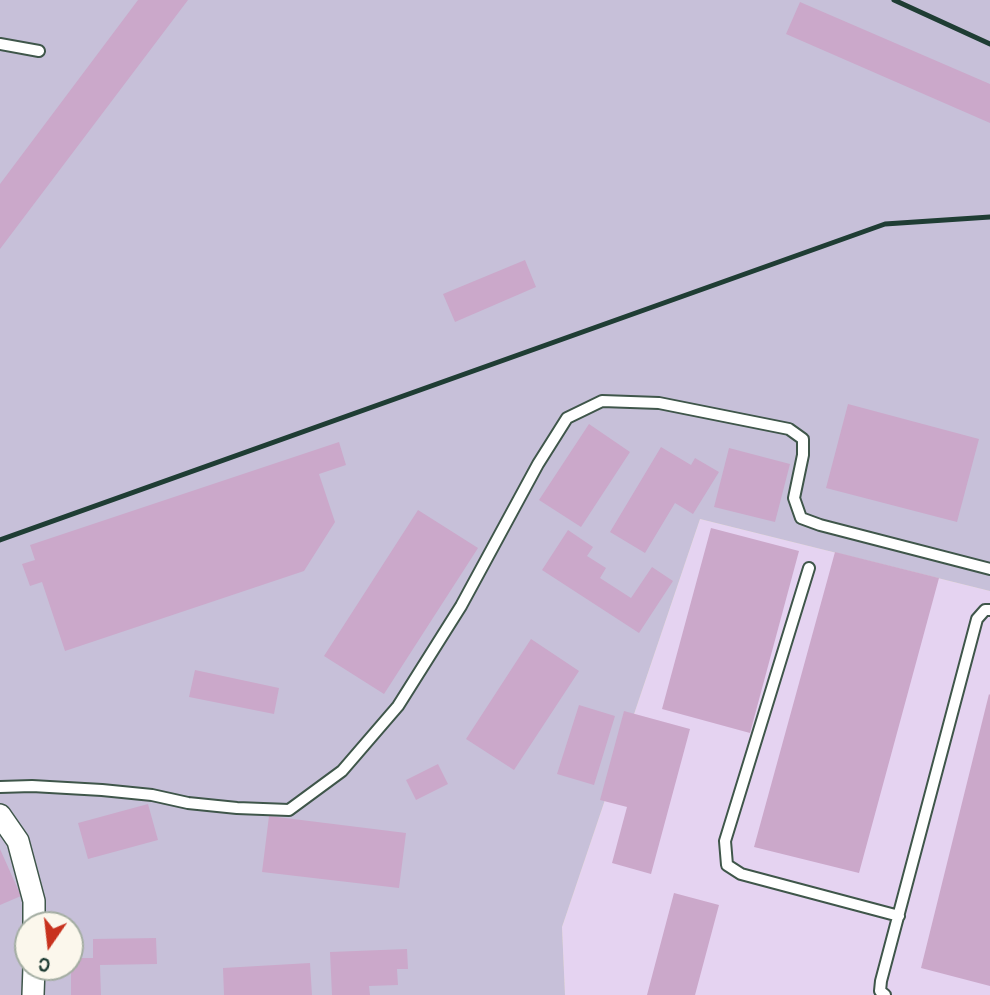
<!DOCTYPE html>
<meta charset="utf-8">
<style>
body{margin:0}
#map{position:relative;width:990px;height:995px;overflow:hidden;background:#f4e4ca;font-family:Pangolin,sans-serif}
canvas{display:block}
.north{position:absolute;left:14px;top:911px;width:70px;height:70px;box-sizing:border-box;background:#fbf7ec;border:2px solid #a3ada2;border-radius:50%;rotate:194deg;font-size:19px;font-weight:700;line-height:28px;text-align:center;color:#1f3d34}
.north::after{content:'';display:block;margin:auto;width:24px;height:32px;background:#c8321e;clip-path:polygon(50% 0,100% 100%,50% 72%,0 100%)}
</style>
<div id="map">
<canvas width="990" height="995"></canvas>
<div class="north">С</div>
</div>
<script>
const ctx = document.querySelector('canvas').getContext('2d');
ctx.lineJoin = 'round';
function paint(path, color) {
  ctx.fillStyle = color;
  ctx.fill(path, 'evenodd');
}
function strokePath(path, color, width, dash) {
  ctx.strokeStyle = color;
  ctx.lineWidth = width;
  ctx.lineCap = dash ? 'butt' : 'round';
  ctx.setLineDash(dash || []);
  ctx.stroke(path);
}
paint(new Path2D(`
 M 700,519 L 990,591 L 990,995 L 565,995 L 562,927 Z`), '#e5d3f1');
paint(new Path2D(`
 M 0,0 L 990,0 L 990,591 L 700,519 L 562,927 L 565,995 L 0,995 ZM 28,925 L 70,925 L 70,967 L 28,967 Z`), '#c7c0d9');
paint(new Path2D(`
 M 138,0 L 188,0 L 0,249 L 0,184 Z
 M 800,2 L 990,84 L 990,123 L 786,34 Z
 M 525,260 L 536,287 L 455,322 L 443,294 Z
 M 848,404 L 979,439 L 957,522 L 826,488 Z
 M 589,424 L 630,452 L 581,527 L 539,500 Z
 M 339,442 L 346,465 L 319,474 L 335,522 L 304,571 L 65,651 L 42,582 L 30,586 L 22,564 L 35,560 L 30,545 Z
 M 661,447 L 691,465 L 695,458 L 719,472 L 693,514 L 675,503 L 645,553 L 610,532 Z
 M 729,448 L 790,464 L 775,522 L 714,507 Z
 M 418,510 L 478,548 L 384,694 L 324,656 Z
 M 711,528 L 799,551 L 750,733 L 662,709 Z
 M 568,530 L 593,547 L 587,556 L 606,568 L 600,578 L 631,598 L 652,567 L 673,581 L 639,633 L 542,570 Z
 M 835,552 L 939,578 L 859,873 L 754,847 Z
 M 531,639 L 579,671 L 514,770 L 466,739 Z
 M 195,670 L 279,688 L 274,714 L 189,697 Z
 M 989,694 L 990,695 L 990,986 L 921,968 Z
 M 579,705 L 615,716 L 594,785 L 557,774 Z
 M 624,711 L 690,729 L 651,874 L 612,863 L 627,807 L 600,800 Z
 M 438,764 L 448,784 L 416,800 L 406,780 Z
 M 148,804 L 158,840 L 88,859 L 78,823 Z
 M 269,816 L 406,833 L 399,888 L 262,872 Z
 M 0,849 L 21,896 L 0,905 Z
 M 674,893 L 719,905 L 695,995 L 647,995 Z
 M 156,938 L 157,964 L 100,965 L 101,995 L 71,995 L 71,958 L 93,958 L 93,939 Z
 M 407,949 L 408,969 L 397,969 L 398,985 L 369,986 L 370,995 L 332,995 L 330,952 Z
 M 310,963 L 312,995 L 224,995 L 223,968 Z`), '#cba8ca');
const lane = new Path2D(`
 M 0,44 L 39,51
 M 809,568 L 725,841 L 727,865 L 741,874 L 899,916
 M 0,787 L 32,786 L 102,790 L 152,795 L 188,803 L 237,808 L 289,810 L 342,771 L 398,706 L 461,606 L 538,464 L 567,418 L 602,401 L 659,403 L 789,429 L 803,439 L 803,455 L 794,498 L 801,518 L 820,525 L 990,569
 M 885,995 L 880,991 L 881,981 L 977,619 L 985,610 L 990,610`);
const street = new Path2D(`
 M 0,815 L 18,841 L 34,901 L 34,925
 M 33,995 L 34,967`);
strokePath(lane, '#3f564a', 14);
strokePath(street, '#3f564a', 24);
strokePath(lane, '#fff', 10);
strokePath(street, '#fff', 21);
strokePath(new Path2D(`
 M 894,0 L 990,44
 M 0,540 L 885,224 L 990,217`), '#1f3d34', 5);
</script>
